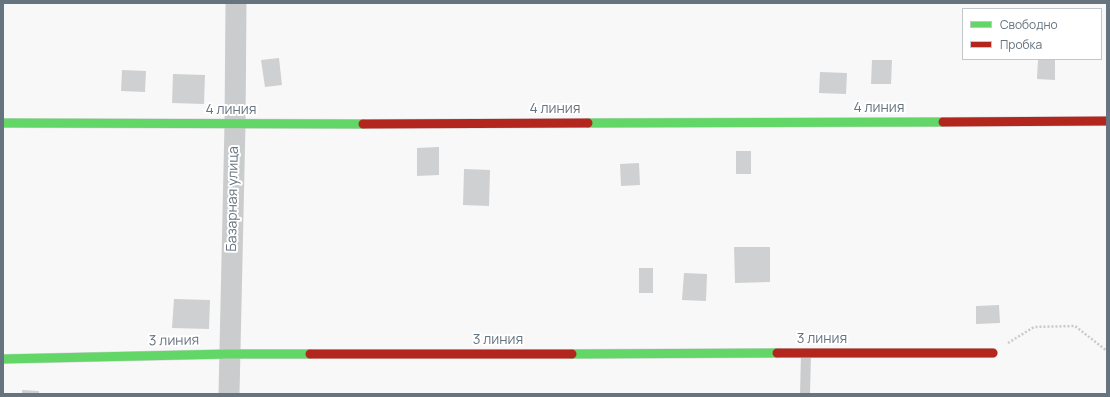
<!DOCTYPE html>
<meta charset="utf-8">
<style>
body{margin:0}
#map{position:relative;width:1110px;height:397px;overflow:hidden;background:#f8f8f8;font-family:Manrope,sans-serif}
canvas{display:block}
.frame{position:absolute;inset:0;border:4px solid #667480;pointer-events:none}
.legend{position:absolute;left:962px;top:8px;width:140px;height:52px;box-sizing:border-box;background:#fff;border:1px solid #c2c7cc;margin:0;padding:5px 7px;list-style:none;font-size:12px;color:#667480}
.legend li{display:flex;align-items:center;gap:8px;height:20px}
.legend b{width:20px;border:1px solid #c2c7cc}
</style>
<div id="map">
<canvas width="1110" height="397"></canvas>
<div class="frame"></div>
<ul class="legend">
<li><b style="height:5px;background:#63d668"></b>Свободно</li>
<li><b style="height:5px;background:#b3261e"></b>Пробка</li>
</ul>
</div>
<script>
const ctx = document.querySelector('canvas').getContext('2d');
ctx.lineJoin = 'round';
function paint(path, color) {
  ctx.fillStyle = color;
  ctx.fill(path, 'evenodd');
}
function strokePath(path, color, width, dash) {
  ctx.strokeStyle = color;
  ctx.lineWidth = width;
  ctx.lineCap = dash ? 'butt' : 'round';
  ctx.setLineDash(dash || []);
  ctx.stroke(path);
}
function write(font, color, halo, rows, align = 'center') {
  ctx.font = font + ' Manrope,sans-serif';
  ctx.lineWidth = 4;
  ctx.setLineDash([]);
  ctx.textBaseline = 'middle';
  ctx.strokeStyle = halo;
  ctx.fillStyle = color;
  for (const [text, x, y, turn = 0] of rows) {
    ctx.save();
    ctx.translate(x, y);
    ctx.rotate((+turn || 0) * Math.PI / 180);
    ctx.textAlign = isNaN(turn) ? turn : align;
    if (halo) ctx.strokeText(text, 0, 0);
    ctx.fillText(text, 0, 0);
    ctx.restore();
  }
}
paint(new Path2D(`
 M 279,58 L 282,85 L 265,87 L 261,60 Z
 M 1038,59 L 1055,59 L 1055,80 L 1037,79 Z
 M 872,60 L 892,60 L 891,84 L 871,84 Z
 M 122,70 L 146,71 L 145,92 L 121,91 Z
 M 820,72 L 847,73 L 846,94 L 819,93 Z
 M 173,74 L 205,75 L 204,104 L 172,103 Z
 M 439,147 L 439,175 L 417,176 L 417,148 Z
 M 736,151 L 751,151 L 751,174 L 736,174 Z
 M 639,163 L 640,185 L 621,186 L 620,164 Z
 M 464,169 L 490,170 L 489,206 L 463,205 Z
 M 734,247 L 770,247 L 770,282 L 735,283 Z
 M 639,268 L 653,268 L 653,293 L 639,293 Z
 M 684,273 L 707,274 L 706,301 L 682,300 Z
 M 174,299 L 210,300 L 209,329 L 172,328 Z
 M 999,305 L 1000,323 L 976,324 L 976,306 Z
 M 22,390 L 39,391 L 39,394 L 22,394 Z`), '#cfd0d1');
const fast = new Path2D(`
 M 3,123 L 363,124
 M 588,123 L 943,122
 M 572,354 L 777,353
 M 3,359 L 229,354 L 310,354`);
const jam = new Path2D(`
 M 943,122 L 1107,121
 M 363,124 L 588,123
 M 777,353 L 993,353
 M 310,354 L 572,354`);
strokePath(fast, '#d5d6d7', 10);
strokePath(jam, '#d5d6d7', 10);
strokePath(new Path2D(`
 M 1008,343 L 1034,327 L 1075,326 L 1107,351`), '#c8cacb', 2.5, [2, 2]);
strokePath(new Path2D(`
 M 805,394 L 806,353`), '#cbcccd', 10);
strokePath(new Path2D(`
 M 229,394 L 235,124 L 236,3`), '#cbcccd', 21);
strokePath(fast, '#63d668', 9);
strokePath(jam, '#b3261e', 9);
write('14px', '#667480', '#fff', [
 ["4 линия",879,108],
 ["4 линия",555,109],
 ["4 линия",231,110],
 ["Базарная улица",233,199,-89],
 ["3 линия",822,339],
 ["3 линия",498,340],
 ["3 линия",174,341,-1]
]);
</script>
